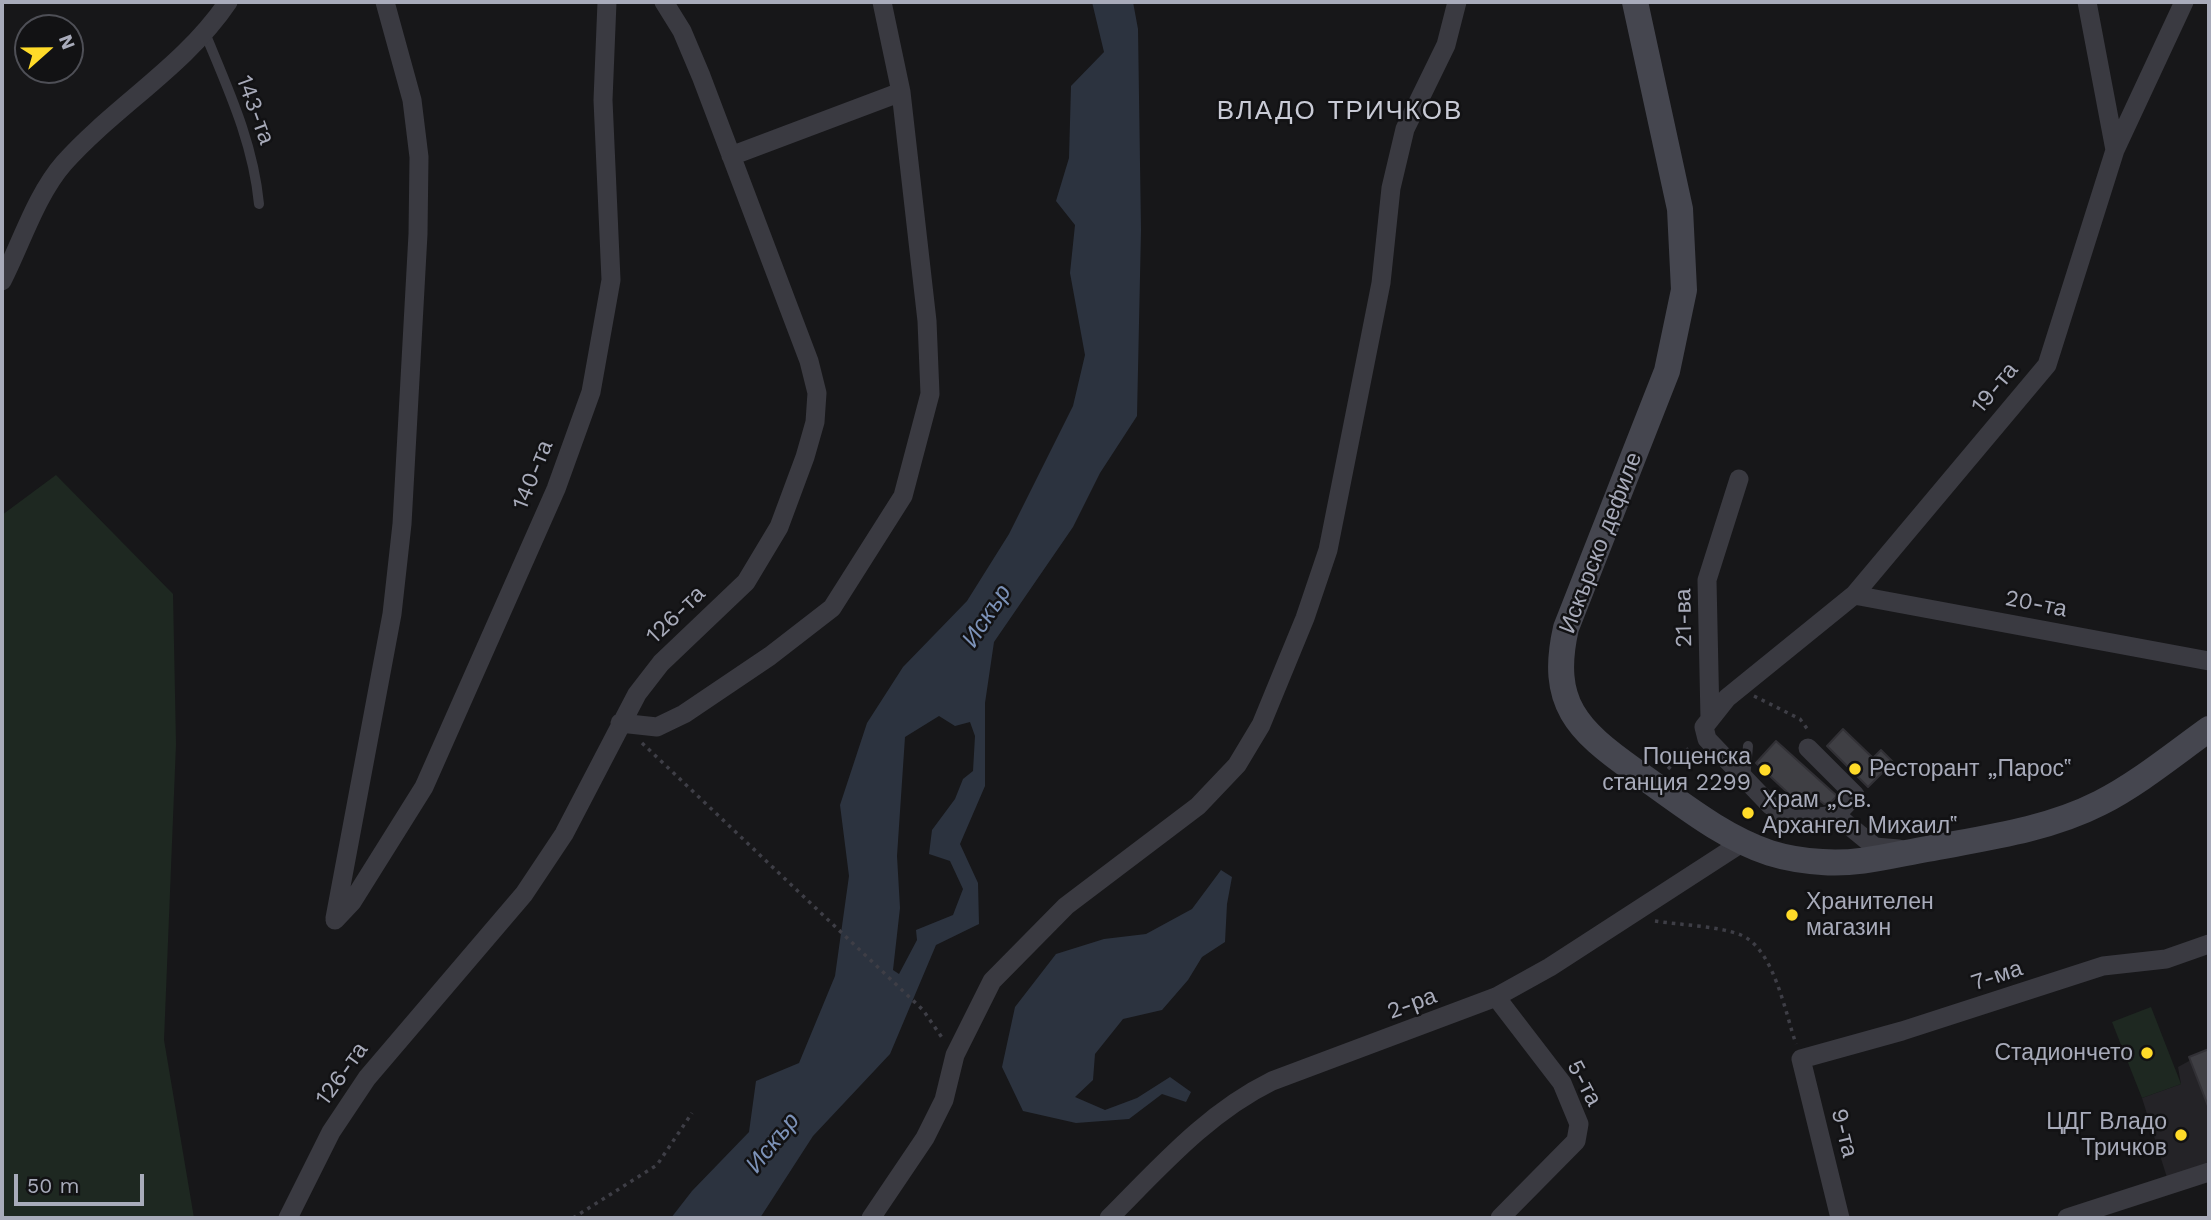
<!DOCTYPE html>
<meta charset="utf-8">
<style>
body{margin:0}
#map{position:relative;width:2211px;height:1220px;overflow:hidden;background:#171719;font-family:"Work Sans",sans-serif}
canvas{display:block}
.frame{position:absolute;inset:0;border:4px solid #a8abba;pointer-events:none}
.north{position:absolute;left:14px;top:14px;width:70px;height:70px;box-sizing:border-box;background:#121214;border:2px solid #4e4f56;border-radius:50%;rotate:69deg;font-size:19px;font-weight:700;line-height:28px;text-align:center;color:#a8abba}
.north::after{content:'';display:block;margin:auto;width:24px;height:32px;background:#ffdb29;clip-path:polygon(50% 0,100% 100%,50% 72%,0 100%)}
.scale{position:absolute;left:14px;top:1174px;width:130px;height:32px;box-sizing:border-box;border:4px solid #a8abba;border-top:0;padding-left:9px;font-size:21px;line-height:24px;white-space:nowrap;color:#a8abba;-webkit-text-stroke:5px #121214;paint-order:stroke}
</style>
<div id="map">
<canvas width="2211" height="1220"></canvas>
<div class="frame"></div>
<div class="north">N</div>
<div class="scale">50 m</div>
</div>
<script>
const ctx = document.querySelector('canvas').getContext('2d');
ctx.lineJoin = 'round';
function paint(path, color) {
  ctx.fillStyle = color;
  ctx.fill(path, 'evenodd');
}
function strokePath(path, color, width, dash) {
  ctx.strokeStyle = color;
  ctx.lineWidth = width;
  ctx.lineCap = dash ? 'butt' : 'round';
  ctx.setLineDash(dash || []);
  ctx.stroke(path);
}
function write(font, color, halo, rows, align = 'center') {
  ctx.font = font + ' "Work Sans",sans-serif';
  ctx.lineWidth = 5;
  ctx.setLineDash([]);
  ctx.textBaseline = 'middle';
  ctx.strokeStyle = halo;
  ctx.fillStyle = color;
  for (const [text, x, y, turn = 0] of rows) {
    ctx.save();
    ctx.translate(x, y);
    ctx.rotate((+turn || 0) * Math.PI / 180);
    ctx.textAlign = isNaN(turn) ? turn : align;
    if (halo) ctx.strokeText(text, 0, 0);
    ctx.fillText(text, 0, 0);
    ctx.restore();
  }
}
paint(new Path2D(`
 M 2209,1050 L 2209,1172 L 2169,1184 L 2142,1098 L 2181,1084 L 2178,1067 Z`), '#242327');
paint(new Path2D(`
 M 56,475 L 173,594 L 176,744 L 164,1040 L 194,1218 L 2,1218 L 2,515 Z
 M 2151,1007 L 2181,1084 L 2142,1098 L 2112,1022 Z`), '#1e2821');
paint(new Path2D(`
 M 1092,2 L 1133,2 L 1138,29 L 1141,230 L 1137,416 L 1100,473 L 1073,527 L 994,642 L 985,703 L 985,786 L 960,844 L 978,883 L 979,924 L 936,945 L 890,1054 L 813,1136 L 760,1218 L 671,1218 L 692,1191 L 749,1132 L 756,1081 L 799,1063 L 835,976 L 849,876 L 840,805 L 867,723 L 903,667 L 967,601 L 1009,534 L 1073,406 L 1085,355 L 1070,273 L 1075,225 L 1056,201 L 1069,158 L 1071,86 L 1104,52 ZM 939,716 L 955,726 L 970,722 L 975,736 L 973,771 L 963,779 L 955,799 L 932,830 L 929,854 L 950,861 L 963,889 L 953,915 L 916,930 L 917,940 L 899,974 L 893,970 L 900,908 L 897,856 L 905,737 Z
 M 1221,870 L 1232,877 L 1227,904 L 1225,942 L 1202,957 L 1188,980 L 1162,1010 L 1123,1019 L 1095,1054 L 1093,1080 L 1075,1097 L 1105,1110 L 1137,1098 L 1170,1077 L 1191,1092 L 1186,1102 L 1162,1094 L 1129,1119 L 1076,1123 L 1023,1111 L 1002,1067 L 1015,1007 L 1056,954 L 1104,939 L 1146,934 L 1192,909 Z`), '#2c333f');
const building = new Path2D(`
 M 1843,729 L 1873,758 L 1881,750 L 1893,762 L 1868,787 L 1827,746 Z
 M 1776,741 L 1837,796 L 1830,803 L 1824,804 L 1819,800 L 1815,805 L 1803,807 L 1756,763 Z
 M 2209,1049 L 2209,1106 L 2208,1106 L 2189,1057 Z`);
paint(building, '#3f3f44');
strokePath(building, '#323136', 2);
strokePath(new Path2D(`
 M 1754,696 L 1800,719 L 1808,730
 M 642,743 L 923,1010 L 943,1039
 M 1668,769 L 1692,745
 M 1655,921 C 1680,925 1719,926 1741,935 C 1774,949 1785,1012 1796,1044
 M 573,1218 L 657,1165 L 692,1113`), '#3e3e46', 3.5, [3.5, 5]);
strokePath(new Path2D(`
 M 205,33 C 228,89 253,142 259,204
 M 1745,779 L 1748,746`), '#3a3a41', 10);
strokePath(new Path2D(`
 M 2087,2 L 2115,150
 M 731,156 L 901,92
 M 2,281 C 21,244 36,195 64,163 C 115,106 185,66 228,2
 M 1854,595 L 2209,661
 M 1710,719 L 1707,580 L 1739,479
 M 620,723 L 657,727 L 684,714 L 770,656 L 832,608 L 903,496 L 930,394 L 927,321 L 901,92 L 882,2
 M 1808,748 L 1855,795 L 1836,815
 M 1899,849 L 1875,847 L 1836,815 L 1793,820 L 1770,805 L 1707,739 L 1704,727 L 1727,698 L 1854,595 L 2047,365 L 2115,150 L 2184,2
 M 335,918 L 392,614 L 402,524 L 418,234 L 419,157 L 412,100 L 385,2
 M 335,920 L 352,902 L 424,787 L 556,489 L 591,392 L 611,280 L 603,100 L 607,2
 M 1496,997 L 1562,1083 L 1579,1124 L 1576,1141 L 1500,1218
 M 288,1218 L 331,1132 L 367,1078 L 524,894 L 564,834 L 637,694 L 661,663 L 746,582 L 779,527 L 805,457 L 815,422 L 817,393 L 809,361 L 701,76 L 682,31 L 664,2
 M 871,1218 L 925,1138 L 944,1100 L 955,1055 L 992,981 L 1066,906 L 1198,806 L 1237,765 L 1261,725 L 1305,618 L 1328,550 L 1381,283 L 1391,188 L 1405,129 L 1446,45 L 1457,2
 M 1109,1218 C 1160,1167 1207,1113 1272,1081 L 1496,997 L 1550,967 L 1743,842
 M 1840,1218 L 1801,1059 L 1902,1031 L 2103,966 L 2166,959 L 2209,944
 M 2067,1218 L 2209,1172`), '#3a3a41', 19);
strokePath(new Path2D(`
 M 1635,2 L 1680,209 L 1684,290 L 1667,371 L 1566,628 C 1549,703 1577,730 1635,771 C 1677,800 1721,837 1770,853 C 1786,858 1805,861 1822,862 C 1857,865 1893,855 1927,849 C 1985,838 2047,830 2100,803 C 2139,783 2174,754 2209,729`), '#45464f', 26);
for (const [x, y, r, color] of [
 [1855,769,7,"#ffdb29"],
 [1765,770,7,"#ffdb29"],
 [1748,813,7,"#ffdb29"],
 [1792,915,7,"#ffdb29"],
 [2147,1053,7,"#ffdb29"],
 [2181,1135,7,"#ffdb29"]
]) {
  const dot = new Path2D();
  dot.arc(x, y, r, 0, 2 * Math.PI);
  ctx.fillStyle = color;
  ctx.fill(dot);
  strokePath(dot, '#121214', 2.5);
}
write('23px', '#a8abba', '#121214', [
 ["143-та",255,110,70],
 ["19-та",1995,388,-50],
 ["140-та",533,475,-68],
 ["Искърско дефиле",1601,543,-69],
 ["20-та",2036,604,11],
 ["126-та",676,615,-44],
 ["21-ва",1684,618,-91],
 ["7-ма",1997,976,-18],
 ["2-ра",1412,1004,-20],
 ["126-та",342,1074,-54],
 ["5-та",1584,1083,62],
 ["9-та",1844,1133,76]
]);
write('23px', '#a8abba', '#121214', [
 ["Пощенска",1751,757],
 ["станция 2299",1751,783],
 ["Ресторант „Парос‟",1869,769,"left"],
 ["Храм „Св.",1762,800,"left"],
 ["Архангел Михаил‟",1762,826,"left"],
 ["Хранителен",1806,902,"left"],
 ["магазин",1806,928,"left"],
 ["Стадиончето",2133,1053],
 ["ЦДГ Владо",2167,1122],
 ["Тричков",2167,1148]
], 'right');
write('italic 24px', '#7c92b8', '#121214', [
 ["Искър",987,616,-57],
 ["Искър",773,1143,-51]
]);
ctx.letterSpacing = '2px';
write('26px', '#c9cbd6', '#121214', [
 ["ВЛАДО ТРИЧКОВ",1340,111]
]);
ctx.letterSpacing = '0px';
</script>
